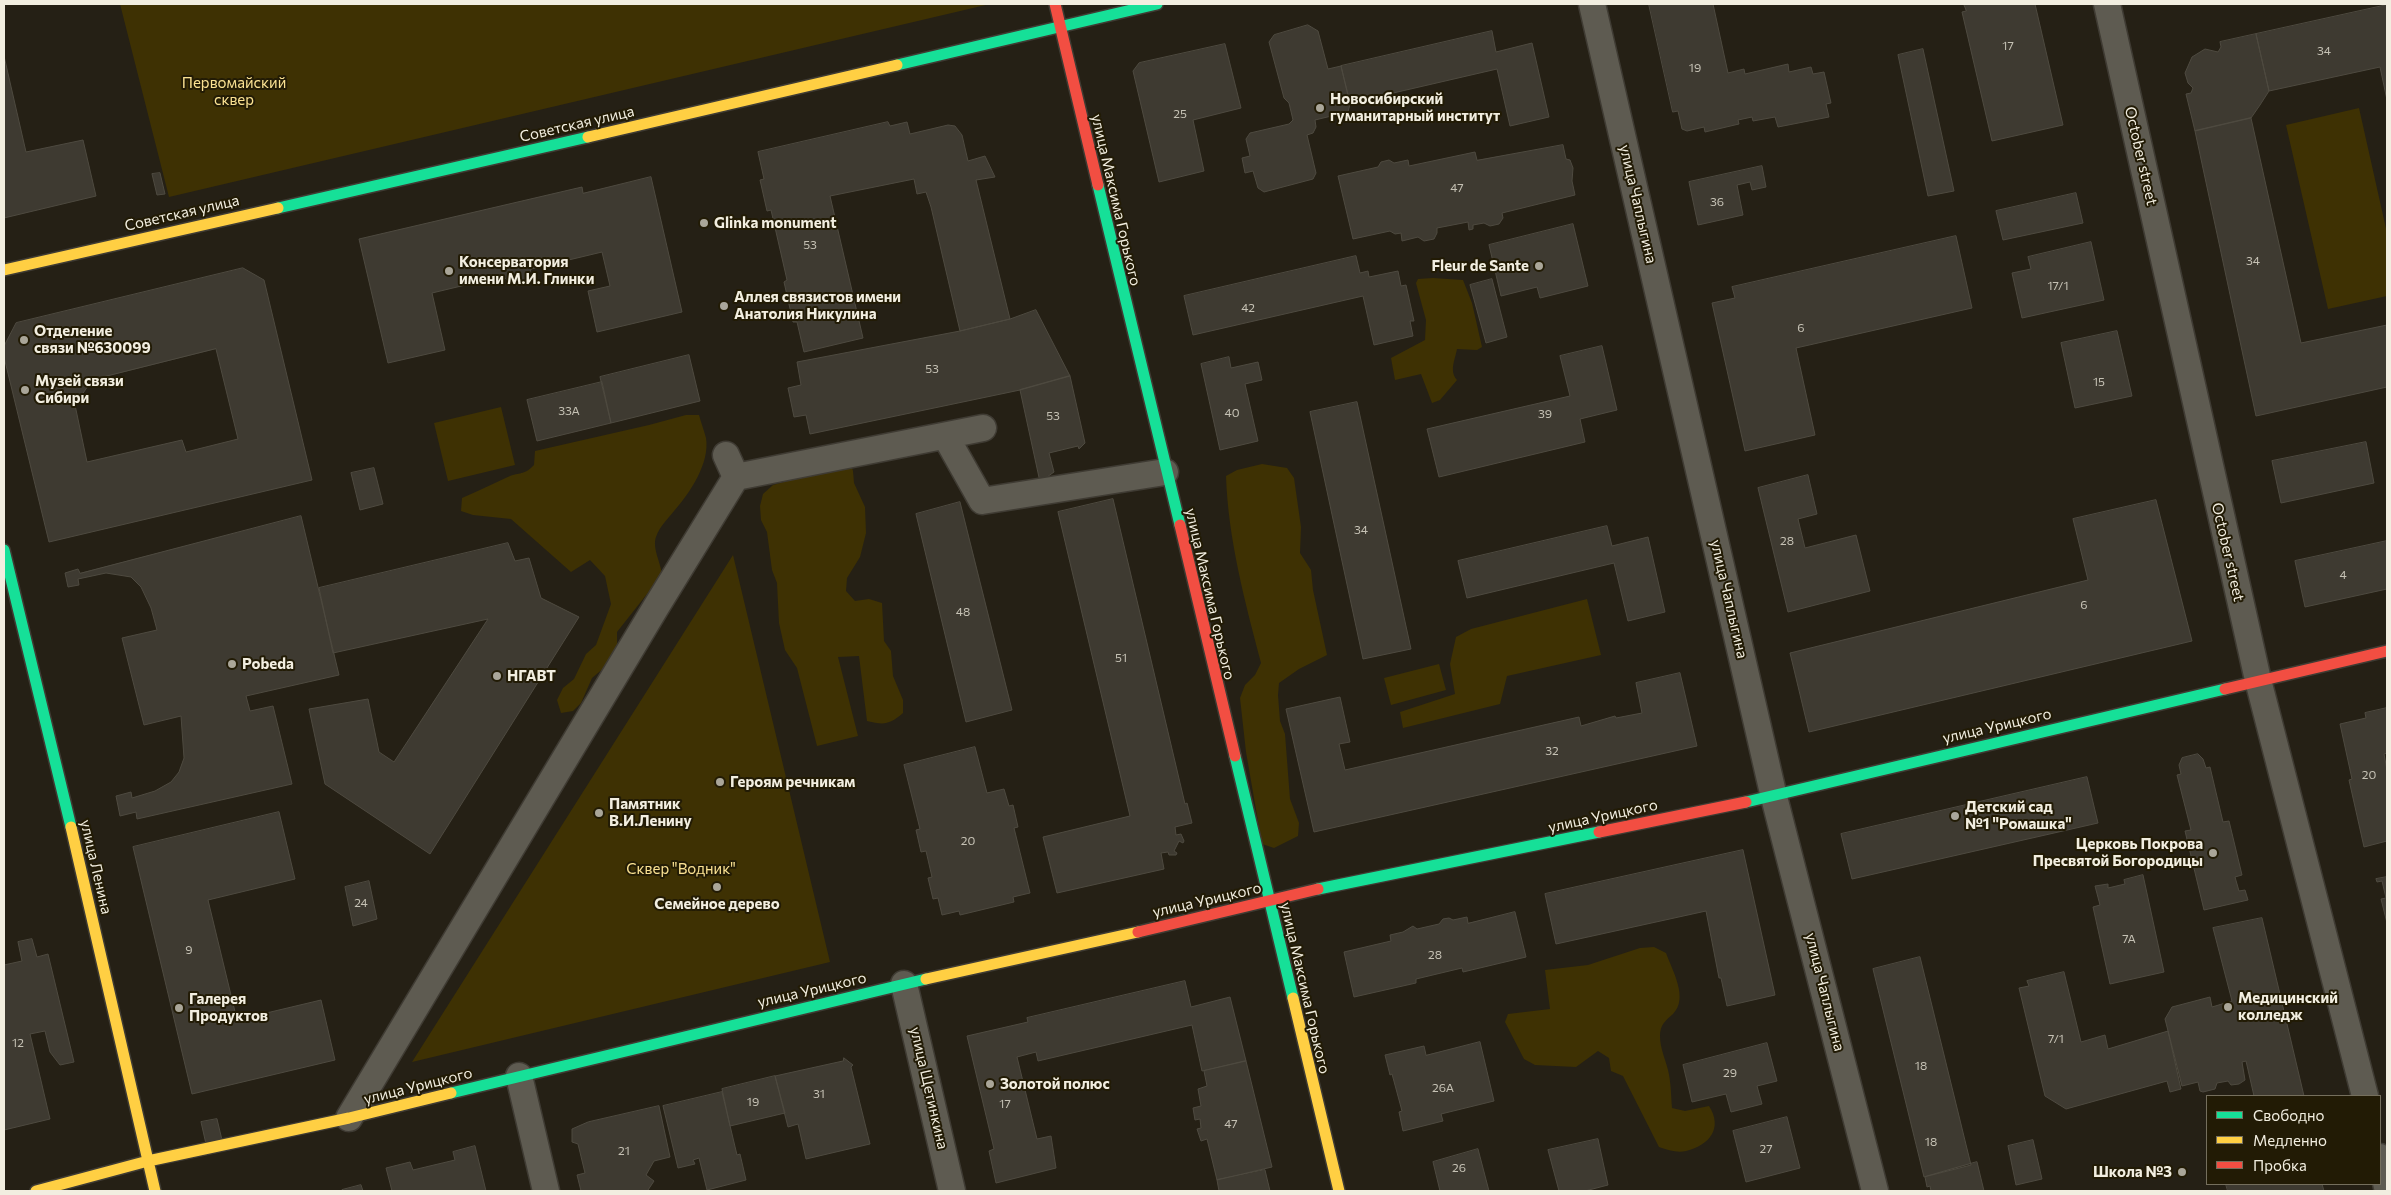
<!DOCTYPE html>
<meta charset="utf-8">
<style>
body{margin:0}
#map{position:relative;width:2391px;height:1195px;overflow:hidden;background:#252015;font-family:Commissioner,sans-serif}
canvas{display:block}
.frame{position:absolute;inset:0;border:5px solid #f2eee0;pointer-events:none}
.legend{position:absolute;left:2206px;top:1095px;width:175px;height:90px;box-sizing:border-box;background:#221b05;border:1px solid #756f5d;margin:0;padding:6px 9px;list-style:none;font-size:15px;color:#f2eee0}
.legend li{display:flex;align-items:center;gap:10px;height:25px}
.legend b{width:25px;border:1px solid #756f5d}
</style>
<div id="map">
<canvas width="2391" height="1195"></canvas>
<div class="frame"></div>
<ul class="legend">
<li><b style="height:6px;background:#16e098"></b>Свободно</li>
<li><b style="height:6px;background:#ffcf43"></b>Медленно</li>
<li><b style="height:6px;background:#f24e42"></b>Пробка</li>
</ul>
</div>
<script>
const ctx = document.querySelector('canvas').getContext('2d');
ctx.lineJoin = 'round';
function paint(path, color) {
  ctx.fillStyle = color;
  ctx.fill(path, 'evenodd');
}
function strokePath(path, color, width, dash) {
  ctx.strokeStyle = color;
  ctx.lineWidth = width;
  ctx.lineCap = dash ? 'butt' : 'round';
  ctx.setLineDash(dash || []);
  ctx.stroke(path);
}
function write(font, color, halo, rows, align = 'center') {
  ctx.font = font + ' Commissioner,sans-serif';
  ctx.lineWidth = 4;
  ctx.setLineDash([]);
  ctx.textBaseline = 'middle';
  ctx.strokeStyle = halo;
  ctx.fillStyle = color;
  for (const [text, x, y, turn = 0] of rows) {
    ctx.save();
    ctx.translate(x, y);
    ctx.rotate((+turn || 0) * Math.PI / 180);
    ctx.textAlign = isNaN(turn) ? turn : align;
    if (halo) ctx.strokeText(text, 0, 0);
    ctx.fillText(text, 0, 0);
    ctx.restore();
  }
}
paint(new Path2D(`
 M 120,4 L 990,4 L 169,197 Z
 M 2359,108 L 2387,233 L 2387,296 L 2328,309 L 2286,125 Z
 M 1433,278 L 1463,280 L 1472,303 L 1482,347 L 1477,350 L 1457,349 C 1455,360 1449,371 1457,380 L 1440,400 L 1432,403 L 1421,374 L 1395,380 L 1391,358 L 1425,340 L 1426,320 L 1416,283 L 1418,279 Z
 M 501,407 L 515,465 L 448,481 L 434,423 Z
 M 686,415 L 699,415 C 701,423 704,430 706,438 C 710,463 690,493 674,511 C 667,520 660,526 656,537 C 652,548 661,563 662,575 L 617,632 L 617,651 L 611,662 L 592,678 L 581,703 L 573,711 L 561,713 L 557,700 L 563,688 L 574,679 L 586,654 L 596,645 L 611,604 L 605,576 L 590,560 L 571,572 L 511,519 L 473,515 L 461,511 L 462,498 C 479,491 494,483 510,476 C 522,472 524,475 534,465 L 535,451 L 649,425 Z
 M 849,458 L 853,471 L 854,483 L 865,507 L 866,533 L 860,557 L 847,578 L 846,591 L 855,601 L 869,599 L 882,603 L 884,641 L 891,651 L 893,676 L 903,700 L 903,713 C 889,725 884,725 867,721 L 859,656 L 838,657 L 858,736 L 817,746 L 797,668 L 785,650 L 779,623 L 777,583 L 772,570 L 767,532 L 761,520 L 760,506 L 763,494 L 773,485 L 798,478 Z
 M 1262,464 L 1287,468 L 1294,478 L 1301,527 L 1300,553 L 1311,570 L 1313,590 L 1327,655 L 1299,669 L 1279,683 L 1278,695 L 1280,721 L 1285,734 L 1290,799 L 1299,823 L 1298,836 L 1274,848 L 1262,844 L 1246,752 L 1240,698 L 1245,685 L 1255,675 L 1261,663 C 1245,602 1228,539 1226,476 L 1237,470 Z
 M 733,555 L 830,962 L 412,1062 Z
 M 1587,599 L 1601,655 L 1507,676 L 1500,704 L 1403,728 L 1400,712 L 1455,694 L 1450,664 L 1456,637 L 1471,629 Z
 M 1439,664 L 1446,690 L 1391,705 L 1384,678 Z
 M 1654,947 L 1666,953 C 1672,970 1689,998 1673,1014 C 1665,1021 1660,1025 1660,1036 C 1660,1048 1665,1058 1668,1070 C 1671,1082 1671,1095 1672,1108 L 1685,1111 L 1709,1106 C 1723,1128 1710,1145 1686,1151 C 1677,1153 1668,1150 1659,1147 L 1623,1076 L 1611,1071 L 1609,1058 L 1598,1051 L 1576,1067 L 1535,1065 L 1524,1059 L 1505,1022 L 1508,1014 L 1550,1009 L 1545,970 L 1588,965 L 1640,948 Z`), '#3e3103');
const building = new Path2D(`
 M 1649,4 L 1713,4 L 1728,73 L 1744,69 L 1745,74 L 1788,64 L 1789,72 L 1811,67 L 1813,74 L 1824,72 L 1831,103 L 1826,104 L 1829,117 L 1778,127 L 1775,117 L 1753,121 L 1752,117 L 1738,120 L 1739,124 L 1705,132 L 1704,127 L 1687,131 L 1682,129 L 1678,111 L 1673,112 Z
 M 1964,4 L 2035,4 L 2063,125 L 1992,141 L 1962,12 L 1966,11 Z
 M 2387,5 L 2387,100 L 2380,67 L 2269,91 L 2256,34 Z
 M 1308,25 L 1318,31 L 1328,69 L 1341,66 L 1350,104 L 1348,112 L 1315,120 L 1316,127 L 1313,133 L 1307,135 L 1316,173 L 1313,179 L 1264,192 L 1258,188 L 1253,171 L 1245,173 L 1242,158 L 1250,156 L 1246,139 L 1250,133 L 1289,124 L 1293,120 L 1289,103 L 1284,98 L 1269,42 L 1274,35 Z
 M 1492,31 L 1496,52 L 1532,43 L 1549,117 L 1510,126 L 1497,69 L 1350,103 L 1341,66 Z
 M 2256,34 L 2269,91 L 2260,105 L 2251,118 L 2195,131 L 2186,94 L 2191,93 L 2193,88 L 2188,83 L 2185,73 L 2192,57 L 2205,49 L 2218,52 L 2221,47 L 2220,42 Z
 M 1225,44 L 1241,108 L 1193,120 L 1204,171 L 1159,182 L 1133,71 L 1139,63 Z
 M 1923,49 L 1954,191 L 1928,196 L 1898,55 Z
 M 4,56 L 26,152 L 83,140 L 96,196 L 4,218 Z
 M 2251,118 L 2301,343 L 2387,325 L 2387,387 L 2256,416 L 2195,131 Z
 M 888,122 L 890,126 L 907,122 L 910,134 L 948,125 L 955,126 L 962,135 L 968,161 L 985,156 L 995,177 L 976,180 L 1010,319 L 960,331 L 931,207 L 926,192 L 917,194 L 914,179 L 830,196 L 863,338 L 804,352 L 797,322 L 793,322 L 784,282 L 787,280 L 771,210 L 767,211 L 760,180 L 764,179 L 758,152 Z
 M 1563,145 L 1566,159 L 1570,160 L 1573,168 L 1572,181 L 1575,195 L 1502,213 L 1503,218 L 1499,224 L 1490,226 L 1484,223 L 1473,225 L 1473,229 L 1469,230 L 1468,222 L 1437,228 L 1437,233 L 1434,239 L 1424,241 L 1418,237 L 1402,241 L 1401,233 L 1395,234 L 1390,231 L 1353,239 L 1338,176 L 1378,167 L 1381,162 L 1389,160 L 1394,163 L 1408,160 L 1409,166 L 1475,152 L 1477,160 Z
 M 1762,166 L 1766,187 L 1752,190 L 1750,182 L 1737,185 L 1743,215 L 1698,225 L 1689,182 Z
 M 160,173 L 165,194 L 157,195 L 152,174 Z
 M 651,177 L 682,312 L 597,332 L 588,291 L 610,286 L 602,252 L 531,269 L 528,281 L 520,285 L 512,285 L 503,276 L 432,293 L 445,350 L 388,363 L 359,239 L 582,187 L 583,193 Z
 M 2076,193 L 2083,223 L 2003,240 L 1996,211 Z
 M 1573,224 L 1588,286 L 1540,298 L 1537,287 L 1501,296 L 1489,245 Z
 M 1956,236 L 1972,308 L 1796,348 L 1815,435 L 1745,451 L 1712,303 L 1735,298 L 1732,287 Z
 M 2091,242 L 2104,300 L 2022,318 L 2012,273 L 2031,269 L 2028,257 Z
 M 1356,256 L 1360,273 L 1368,271 L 1369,277 L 1398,271 L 1401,286 L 1406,285 L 1414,321 L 1410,321 L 1413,336 L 1374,345 L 1363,296 L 1193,335 L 1184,296 Z
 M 243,268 L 264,280 L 312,480 L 49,542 L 4,357 L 4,346 L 16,323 ZM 216,349 L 238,439 L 186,452 L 182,440 L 87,462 L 75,405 L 92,380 Z
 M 1492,279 L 1507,337 L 1486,343 L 1470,285 Z
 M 1036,310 L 1070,376 L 1020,390 L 810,434 L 806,415 L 794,417 L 788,388 L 801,385 L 797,362 L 960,331 L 1010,319 Z
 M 2117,331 L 2132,396 L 2075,408 L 2061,343 Z
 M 1602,346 L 1617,410 L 1580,419 L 1585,442 L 1439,477 L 1427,429 L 1570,396 L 1560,356 Z
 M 689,355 L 700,401 L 611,423 L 600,377 Z
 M 1229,357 L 1231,368 L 1258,362 L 1262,380 L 1245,384 L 1258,441 L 1220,450 L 1201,364 Z
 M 1070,376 L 1085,443 L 1079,449 L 1078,446 L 1049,453 L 1054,472 L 1040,482 L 1020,390 Z
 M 602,382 L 611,423 L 537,441 L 527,400 Z
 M 1357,402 L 1411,649 L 1363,659 L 1310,412 Z
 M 2366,442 L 2374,483 L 2281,503 L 2272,461 Z
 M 374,468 L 383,504 L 360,510 L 351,473 Z
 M 1808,475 L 1817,514 L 1798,519 L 1805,548 L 1856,535 L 1870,591 L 1788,612 L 1758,488 Z
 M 1113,499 L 1185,804 L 1187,803 L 1192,823 L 1175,827 L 1176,835 L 1181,834 L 1184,841 L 1183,843 L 1179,841 L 1174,851 L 1177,853 L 1176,855 L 1169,855 L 1168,852 L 1161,853 L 1164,869 L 1057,893 L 1043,837 L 1130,816 L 1058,512 Z
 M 2156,500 L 2192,641 L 1809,732 L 1790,653 L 2088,580 L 2073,519 Z
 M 960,502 L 1012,710 L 966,722 L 916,514 Z
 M 301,516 L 339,675 L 246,696 L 250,711 L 273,706 L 292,784 L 137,819 L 136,812 L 120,816 L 116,796 L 131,792 L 132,798 L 155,791 L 171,782 L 179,772 L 184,758 L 181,716 L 144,725 L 122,638 L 157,630 L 151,608 L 141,587 L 131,577 L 106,573 L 78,579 L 79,585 L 68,587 L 65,573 L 78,569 L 80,573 Z
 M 1607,526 L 1612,546 L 1648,537 L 1665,612 L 1628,621 L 1614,563 L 1467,598 L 1458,561 Z
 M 2387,541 L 2387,589 L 2305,607 L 2295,561 Z
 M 508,543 L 515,561 L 529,558 L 541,598 L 579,617 L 430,854 L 325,784 L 309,709 L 368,699 L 379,752 L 394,762 L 488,619 L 333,653 L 319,588 Z
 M 1680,673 L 1697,746 L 1314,832 L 1286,709 L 1340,697 L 1350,742 L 1339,744 L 1345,770 L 1579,717 L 1581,726 L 1615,716 L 1616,718 L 1642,713 L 1636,683 Z
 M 2387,708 L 2387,753 L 2384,754 L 2387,770 L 2387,841 L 2364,847 L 2349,780 L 2352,779 L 2340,724 L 2366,718 L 2365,713 Z
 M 975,747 L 987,793 L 1004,789 L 1009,806 L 1013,805 L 1018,827 L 1014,828 L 1030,893 L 1013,897 L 1014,902 L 960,915 L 959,911 L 942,915 L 938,898 L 933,899 L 928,878 L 932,877 L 926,851 L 921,852 L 916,830 L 920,829 L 904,765 Z
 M 2198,754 L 2203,759 L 2206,768 L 2210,767 L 2223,822 L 2229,821 L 2242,875 L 2235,877 L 2239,891 L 2245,890 L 2248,900 L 2204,910 L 2185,831 L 2191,830 L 2177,775 L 2181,774 L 2179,765 L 2182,758 Z
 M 2087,777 L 2098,823 L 1852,879 L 1841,834 Z
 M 279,812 L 295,879 L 208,900 L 237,1020 L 321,1000 L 335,1060 L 192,1094 L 133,847 Z
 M 1743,850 L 1775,995 L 1727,1006 L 1721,978 L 1719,978 L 1706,911 L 1556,944 L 1545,894 Z
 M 2143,875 L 2164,972 L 2110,984 L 2093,907 L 2100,905 L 2095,886 L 2108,884 L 2108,888 L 2125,884 L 2124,880 Z
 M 2387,877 L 2387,923 L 2381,899 L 2386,898 L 2382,881 L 2377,882 L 2376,879 Z
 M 369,881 L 377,919 L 353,926 L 345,887 Z
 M 1515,912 L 1526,957 L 1463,972 L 1462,968 L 1416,979 L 1416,983 L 1354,997 L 1344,952 L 1391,941 L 1390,935 L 1403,932 L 1413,926 L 1417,929 L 1439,924 L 1443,919 L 1449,918 L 1453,920 L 1467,917 L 1468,923 Z
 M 2262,918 L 2304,1096 L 2254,1096 L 2246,1061 L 2242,1062 L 2245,1080 L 2239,1084 L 2231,1085 L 2228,1081 L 2217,1083 L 2215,1089 L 2203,1092 L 2200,1091 L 2198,1082 L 2182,1086 L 2165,1019 L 2172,1007 L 2210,997 L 2212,1007 L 2232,1001 L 2213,928 Z
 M 32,939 L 37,957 L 48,954 L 74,1062 L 60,1065 L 50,1052 L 45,1031 L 30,1034 L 50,1119 L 4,1130 L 4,965 L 22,961 L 18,942 Z
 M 1920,957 L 1971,1165 L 1924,1177 L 1873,969 Z
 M 2064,972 L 2081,1042 L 2105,1035 L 2108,1049 L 2168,1031 L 2181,1089 L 2170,1092 L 2167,1081 L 2066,1109 L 2045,1096 L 2019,988 L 2029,986 L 2027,981 Z
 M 1185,981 L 1191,1007 L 1230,997 L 1246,1061 L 1202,1071 L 1192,1025 L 1038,1061 L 1036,1052 L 1017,1057 L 1037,1139 L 1051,1136 L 1056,1168 L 996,1183 L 989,1151 L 994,1149 L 967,1036 L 1028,1022 L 1027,1018 Z
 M 1480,1042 L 1494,1101 L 1441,1114 L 1443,1121 L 1403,1131 L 1399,1112 L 1402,1111 L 1392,1074 L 1390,1075 L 1385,1055 L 1424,1046 L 1426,1055 Z
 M 1767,1043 L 1777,1081 L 1757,1086 L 1762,1104 L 1731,1112 L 1726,1094 L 1692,1102 L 1683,1065 Z
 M 844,1058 L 853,1065 L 851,1067 L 870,1144 L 806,1159 L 798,1124 L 788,1127 L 775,1076 L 843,1061 Z
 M 1246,1061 L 1272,1167 L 1217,1180 L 1207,1139 L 1201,1141 L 1197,1129 L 1201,1128 L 1200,1119 L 1195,1120 L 1193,1108 L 1201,1106 L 1198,1089 L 1207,1086 L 1204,1071 Z
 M 775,1076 L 785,1113 L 730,1126 L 722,1089 Z
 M 722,1092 L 737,1155 L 740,1154 L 746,1180 L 707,1190 L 699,1158 L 693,1160 L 695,1164 L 678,1168 L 663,1106 Z
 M 659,1106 L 670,1157 L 654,1161 L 646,1175 L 654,1181 L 648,1190 L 651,1191 L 581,1191 L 577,1175 L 585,1173 L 578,1144 L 572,1142 L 572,1129 L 588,1122 Z
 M 1787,1117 L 1800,1168 L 1746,1182 L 1733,1131 Z
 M 217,1119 L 222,1140 L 206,1144 L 201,1122 Z
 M 1598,1139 L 1608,1185 L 1585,1191 L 1559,1191 L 1548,1150 Z
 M 2033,1140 L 2042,1179 L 2016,1185 L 2008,1146 Z
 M 475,1146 L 486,1191 L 392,1191 L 386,1168 L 410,1162 L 413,1170 L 455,1160 L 453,1152 Z
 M 1478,1149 L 1489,1191 L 1440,1191 L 1433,1162 Z
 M 1977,1162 L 1984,1191 L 1931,1191 L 1930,1186 L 1927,1187 L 1925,1177 Z
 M 1265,1170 L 1270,1191 L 1219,1191 L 1217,1180 Z
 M 2226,1184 L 2322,1184 L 2324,1191 L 2228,1191 Z
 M 361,1185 L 363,1191 L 342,1191 L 342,1190 Z`);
paint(building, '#3e3a31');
strokePath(building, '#4e4a40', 1);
const street = new Path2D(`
 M 1592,4 L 1773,793 L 1875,1191
 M 2107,4 L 2258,680 L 2365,1096
 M 946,437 L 982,501 L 1165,472
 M 726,455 L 736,477
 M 904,984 L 952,1191
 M 519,1076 L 546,1191
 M 349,1118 L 656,607 L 736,477 L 983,428
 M 2380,1157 L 2387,1187`);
const fast = new Path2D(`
 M 897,65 L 1157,4
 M 1098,185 L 1180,525
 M 278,208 L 588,137
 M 4,550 L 71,827
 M 1235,756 L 1293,998
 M 1746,802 L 2225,689
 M 1318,889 L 1599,832
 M 451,1093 L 926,979`);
const slow = new Path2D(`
 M 588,137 L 897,65
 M 4,270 L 278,208
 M 71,827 L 155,1191
 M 926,979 L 1138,932
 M 1293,998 L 1339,1191
 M 36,1191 L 148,1161 L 349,1118 L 451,1093`);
const jam = new Path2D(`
 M 1055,4 L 1098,185
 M 1180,525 L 1235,756
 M 2225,689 L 2387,651
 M 1599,832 L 1746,802
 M 1138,932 L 1318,889`);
strokePath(street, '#3f3b33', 29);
strokePath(fast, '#3f3b33', 14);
strokePath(slow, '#3f3b33', 14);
strokePath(jam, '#3f3b33', 14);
strokePath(street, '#5e5b51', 26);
strokePath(fast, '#16e098', 11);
strokePath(slow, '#ffcf43', 11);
strokePath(jam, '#f24e42', 11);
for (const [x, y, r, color] of [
 [1320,108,5,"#aaa699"],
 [704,223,5,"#aaa699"],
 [1539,266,5,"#aaa699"],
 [449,271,5,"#aaa699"],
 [724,306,5,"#aaa699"],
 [24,340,5,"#aaa699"],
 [25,390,5,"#aaa699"],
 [232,664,5,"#aaa699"],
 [497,676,5,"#aaa699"],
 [720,782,5,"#aaa699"],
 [599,813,5,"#aaa699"],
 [1955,816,5,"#aaa699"],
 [2213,853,5,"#aaa699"],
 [717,887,5,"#aaa699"],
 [2228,1007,5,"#aaa699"],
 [179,1008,5,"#aaa699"],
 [990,1084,5,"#aaa699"],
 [2182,1172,5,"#aaa699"]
]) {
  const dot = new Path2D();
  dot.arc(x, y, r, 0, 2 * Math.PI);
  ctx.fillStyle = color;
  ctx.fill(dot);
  strokePath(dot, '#221b05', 2);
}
write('12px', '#c5c1b4', null, [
 ["17",2008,46],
 ["34",2324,51],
 ["19",1695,68],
 ["25",1180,114],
 ["47",1457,188],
 ["36",1717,202],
 ["53",810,245],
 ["34",2253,261],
 ["17/1",2058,286],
 ["42",1248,308],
 ["6",1801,328],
 ["53",932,369],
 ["15",2099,382],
 ["33А",569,411],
 ["40",1232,413],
 ["39",1545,414],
 ["53",1053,416],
 ["34",1361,530],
 ["28",1787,541],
 ["4",2343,575],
 ["6",2084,605],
 ["48",963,612],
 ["51",1121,658],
 ["32",1552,751],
 ["20",2369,775],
 ["20",968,841],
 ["24",361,903],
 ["7А",2129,939],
 ["9",189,950],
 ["28",1435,955],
 ["7/1",2056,1039],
 ["12",18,1043],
 ["18",1921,1066],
 ["29",1730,1073],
 ["26А",1443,1088],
 ["31",819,1094],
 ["19",753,1102],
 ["17",1005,1104],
 ["47",1231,1124],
 ["18",1931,1142],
 ["27",1766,1149],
 ["21",624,1151],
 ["26",1459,1168]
]);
write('15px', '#fae192', '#221b05', [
 ["Первомайский",234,83],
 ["сквер",234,100],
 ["Сквер \"Водник\"",681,869]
]);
write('bold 15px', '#f2eee0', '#221b05', [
 ["Новосибирский",1330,99],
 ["гуманитарный институт",1330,116],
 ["Glinka monument",714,223],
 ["Консерватория",459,262],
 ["имени М.И. Глинки",459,279],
 ["Fleur de Sante",1529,266,"right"],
 ["Аллея связистов имени",734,297],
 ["Анатолия Никулина",734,314],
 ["Отделение",34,331],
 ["связи №630099",34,348],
 ["Музей связи",35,381],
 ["Сибири",35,398],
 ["Pobeda",242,664],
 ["НГАВТ",507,676],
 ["Героям речникам",730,782],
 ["Памятник",609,804],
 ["В.И.Ленину",609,821],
 ["Детский сад",1965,807],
 ["№1 \"Ромашка\"",1965,824],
 ["Церковь Покрова",2203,844,"right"],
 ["Пресвятой Богородицы",2203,861,"right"],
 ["Семейное дерево",717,904,"center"],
 ["Медицинский",2238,998],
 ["колледж",2238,1015],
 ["Галерея",189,999],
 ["Продуктов",189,1016],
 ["Золотой полюс",1000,1084],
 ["Школа №3",2172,1172,"right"]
], 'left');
write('15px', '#f2eee0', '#221b05', [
 ["Советская улица",577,124,-13],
 ["October street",2141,156,77],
 ["улица Максима Горького",1116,200,77],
 ["улица Чаплыгина",1638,204,77],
 ["Советская улица",182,213,-13],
 ["October street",2228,552,77],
 ["улица Максима Горького",1210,594,77],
 ["улица Чаплыгина",1729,599,77],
 ["улица Урицкого",1997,726,-13],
 ["улица Урицкого",1603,816,-12],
 ["улица Ленина",96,867,77],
 ["улица Урицкого",1207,900,-13],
 ["улица Максима Горького",1305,988,77],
 ["улица Урицкого",812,990,-13],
 ["улица Чаплыгина",1825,992,76],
 ["улица Урицкого",418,1086,-14],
 ["улица Щетинкина",929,1088,77]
]);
</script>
